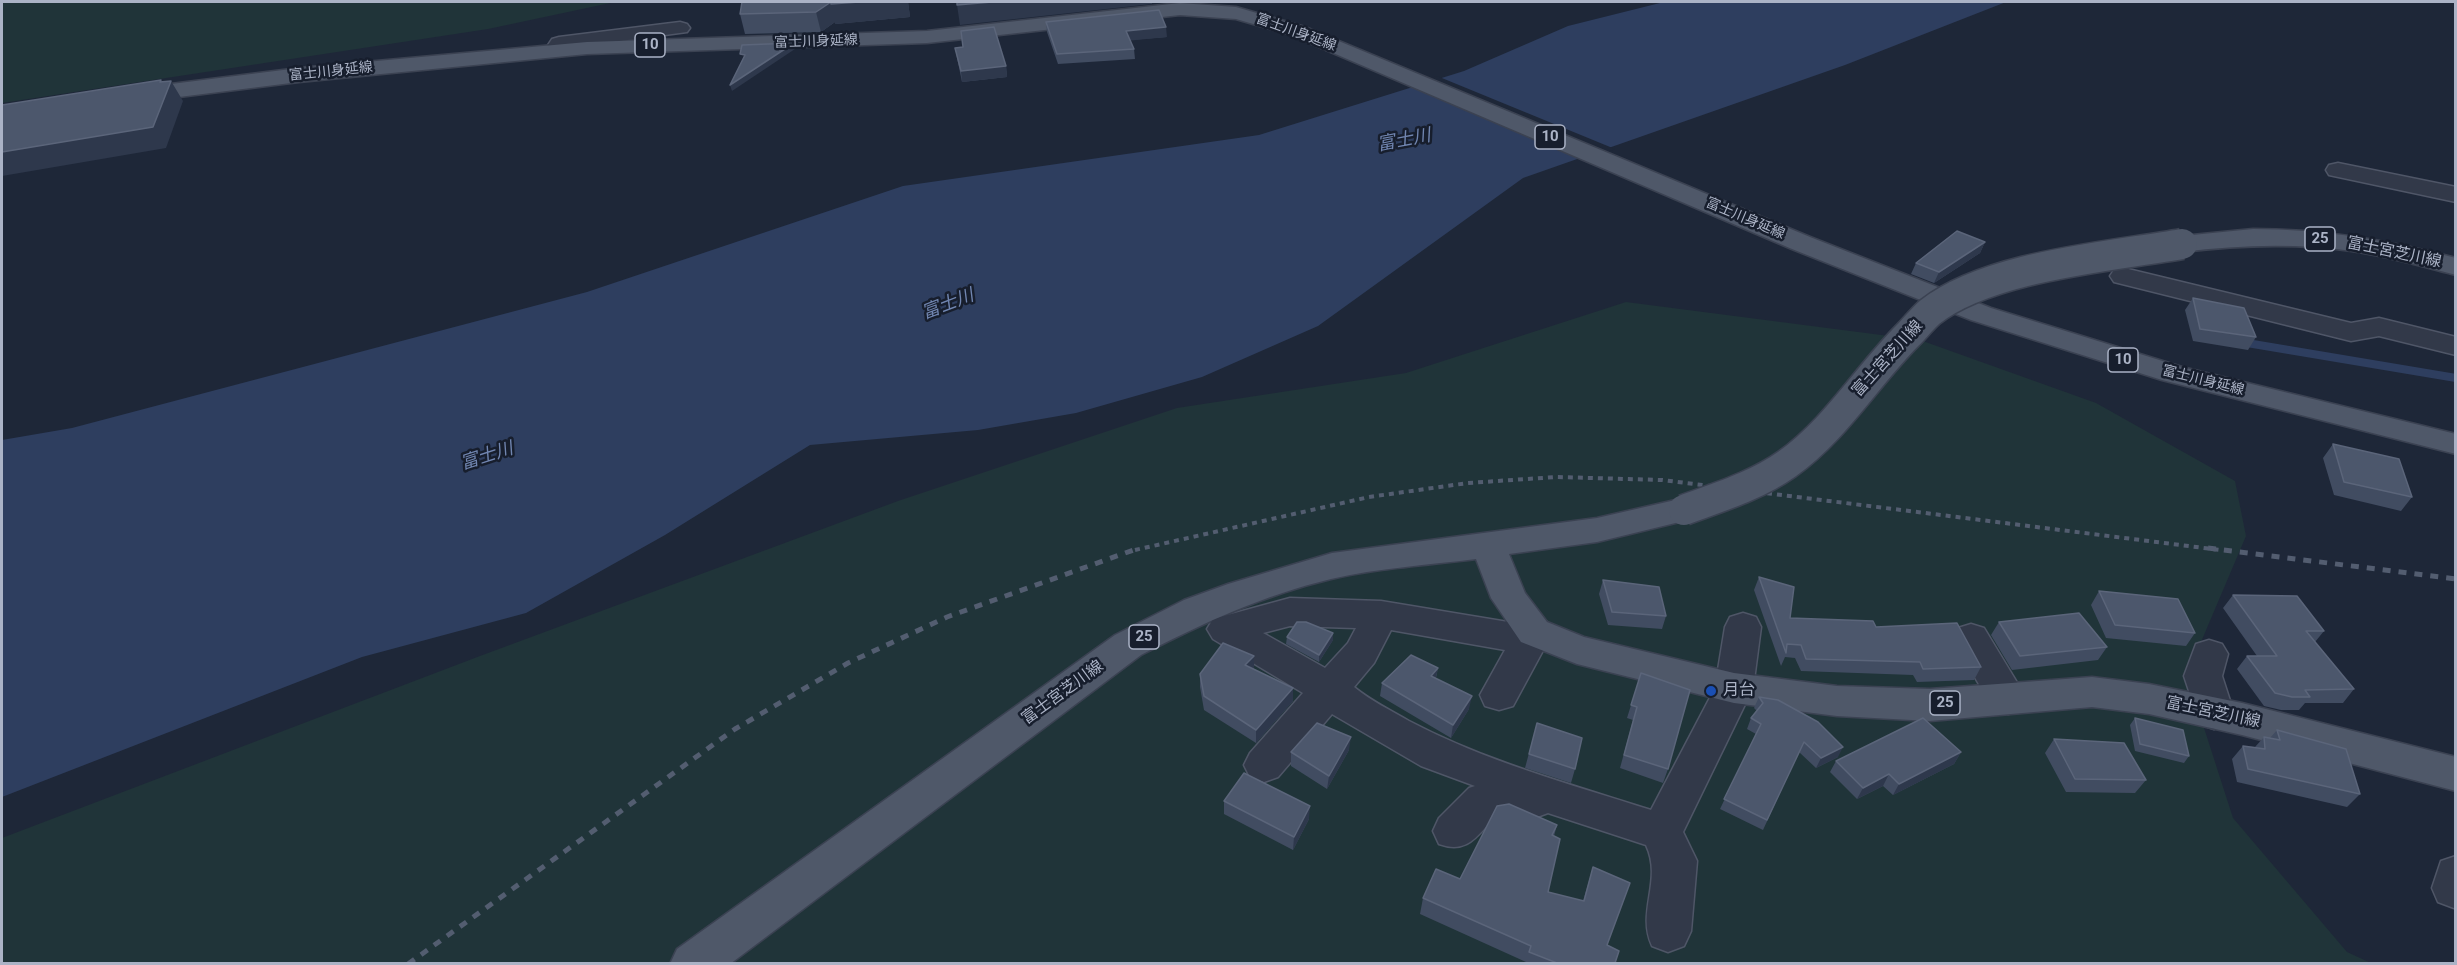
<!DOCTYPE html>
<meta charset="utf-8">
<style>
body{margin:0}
#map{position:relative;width:2457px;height:965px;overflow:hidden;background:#1e2738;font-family:Roboto,sans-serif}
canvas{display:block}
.frame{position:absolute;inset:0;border:3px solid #abb3c6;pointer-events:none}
</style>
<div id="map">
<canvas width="2457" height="965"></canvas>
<div class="frame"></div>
</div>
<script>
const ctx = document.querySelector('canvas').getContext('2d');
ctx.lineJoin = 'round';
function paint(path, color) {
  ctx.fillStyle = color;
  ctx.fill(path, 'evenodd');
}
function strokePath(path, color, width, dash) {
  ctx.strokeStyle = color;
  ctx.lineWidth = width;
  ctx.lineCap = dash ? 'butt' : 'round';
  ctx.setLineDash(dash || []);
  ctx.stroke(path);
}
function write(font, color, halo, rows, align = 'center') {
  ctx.font = font + ' Roboto,"Noto Sans JP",sans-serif';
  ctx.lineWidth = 5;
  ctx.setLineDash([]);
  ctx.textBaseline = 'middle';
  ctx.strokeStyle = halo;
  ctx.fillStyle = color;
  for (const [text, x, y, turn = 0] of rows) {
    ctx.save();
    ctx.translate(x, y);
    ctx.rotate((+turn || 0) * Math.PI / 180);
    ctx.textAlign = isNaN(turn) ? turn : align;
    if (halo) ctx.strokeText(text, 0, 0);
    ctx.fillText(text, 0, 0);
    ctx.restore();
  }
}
paint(new Path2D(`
 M 2,2 L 615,2 L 488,29 L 2,103 Z
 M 1626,302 L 1920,340 L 2096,403 L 2235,481 L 2246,536 L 2187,675 L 2233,818 L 2347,952 L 2371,963 L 2,964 L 2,838 L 480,656 L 898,501 L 1177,408 L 1406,373 Z`), '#203439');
paint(new Path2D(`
 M 1664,2 L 2006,2 L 1845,65 L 1523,178 L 1318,326 L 1202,377 L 1076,413 L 978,430 L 810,445 L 665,535 L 526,613 L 362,657 L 2,797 L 2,440 L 72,428 L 587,292 L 903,186 L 1259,135 L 1464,71 L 1568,26 Z`), '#2e3e5f');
paint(new Path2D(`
 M 1437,76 L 1615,149 L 1585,160 L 1410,85 Z`), '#1e2738');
strokePath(new Path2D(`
 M 2247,343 L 2456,378`), '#2e3e5f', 8);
const minor = new Path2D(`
 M 680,22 L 687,24 L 690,28 L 687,32 L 567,48 L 562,55 L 548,55 L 544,51 L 552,39 L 559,37 Z
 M 2338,163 L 2456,187 L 2456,202 L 2329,175 L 2326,170 L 2329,165 Z
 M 2124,268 L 2351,323 L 2379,318 L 2456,337 L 2456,355 L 2379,336 L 2351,341 L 2114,282 L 2110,276 L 2114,270 Z
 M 1290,598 L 1381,601 L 1508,622 L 1534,618 L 1547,622 L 1553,632 L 1513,706 L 1499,710 L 1485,706 L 1480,695 L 1505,650 L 1391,630 L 1374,663 L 1354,687 C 1371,701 1390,710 1409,721 C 1485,761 1569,784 1651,810 L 1715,688 L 1725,627 L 1730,617 L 1743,613 L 1756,617 L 1761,627 L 1753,688 L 1683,832 L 1697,861 L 1691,931 L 1684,946 L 1668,952 L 1652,946 C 1636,911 1663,881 1646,845 L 1548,813 L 1537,817 L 1494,818 C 1476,837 1467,854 1439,844 L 1433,831 L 1439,818 L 1469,788 L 1475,786 L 1421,766 L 1332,714 L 1278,777 L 1264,782 L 1250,777 L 1244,765 L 1250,753 L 1303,693 L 1213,639 L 1207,629 L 1213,619 ZM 1290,626 L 1356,628 L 1348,643 L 1325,668 L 1263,633 Z
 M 1971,624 L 1984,628 L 2027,699 L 2022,710 L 2008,714 L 1994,710 L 1952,638 L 1958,628 Z
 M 2209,640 L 2222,644 L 2228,654 L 2222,676 L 2234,713 L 2228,724 L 2214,729 L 2200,724 L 2184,676 L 2196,644 Z
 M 2456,856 L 2456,907 L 2454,908 L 2438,902 L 2432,888 L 2441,861 Z`);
const major = new Path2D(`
 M 1180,3 L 1236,7 L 1305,27 L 1810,237 L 1991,308 L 2182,367 L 2456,434 L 2456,454 L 2162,380 L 1971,320 L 1792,249 L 1291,35 L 1236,19 L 1180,15 L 927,43 L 587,54 L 299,82 L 131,103 L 123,101 L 120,96 L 123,91 L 131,89 L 299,68 L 587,42 L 927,31 Z
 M 2253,229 C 2323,229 2388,240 2456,258 L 2456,275 C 2421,266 2387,256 2352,251 C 2295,243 2239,245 2182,252 L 2173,250 L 2169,244 L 2173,238 L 2182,236 Z
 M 1684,498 L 1696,502 L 1701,510 L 1696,518 L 1597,542 L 1509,554 L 1525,593 L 1547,622 L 1584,637 L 1734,673 L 1837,686 L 1930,689 L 2092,677 L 2149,684 L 2242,703 L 2456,757 L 2456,791 L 2242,735 L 2149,714 L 2092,707 L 1930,721 L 1837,716 L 1734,703 L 1577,664 L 1521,642 L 1491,598 L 1476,559 C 1429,565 1378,568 1331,579 C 1264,595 1203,623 1141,655 L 730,964 L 670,964 L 677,949 L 1115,635 L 1184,600 L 1228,584 L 1332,553 L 1597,518 Z`);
strokePath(minor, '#4f5667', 3);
strokePath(major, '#3b4252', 3);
paint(minor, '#323949');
paint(major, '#4f5869');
strokePath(new Path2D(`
 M 1135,550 L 1369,497 L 1468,483 L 1556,477 L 1662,480 L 2220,550`), '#535d70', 4, [5, 5]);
strokePath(new Path2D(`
 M 2208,548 L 2456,579
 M 408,964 L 735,729 L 848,663 L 947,617 L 1139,548`), '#535d70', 5, [8, 8]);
const majorBridge = new Path2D(`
 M 1684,510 C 1719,497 1756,486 1787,464 C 1835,430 1867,376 1908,335 C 1915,328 1922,319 1930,312 C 1989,266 2108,257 2182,244`);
strokePath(majorBridge, '#3b4252', 33, []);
strokePath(majorBridge, '#4f5869', 30);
paint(new Path2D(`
 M 742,2 L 908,2 L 910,17 L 835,24 L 835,22 L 821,32 L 745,34 L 740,14 Z
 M 1046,22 L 1167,37 L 1130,40 L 1134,49 L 1135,59 L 1058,64 L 1047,32 Z
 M 963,47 L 1006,66 L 1007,77 L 962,82 L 955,48 Z
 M 1985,242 L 1980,253 L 1934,283 L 1911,274 L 1916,263 Z
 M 2193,298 L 2256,337 L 2248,350 L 2193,341 L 2185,310 Z
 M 2333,444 L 2412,497 L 2401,511 L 2334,495 L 2323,458 Z
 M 1759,577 L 1790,618 L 1876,627 L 1981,667 L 1974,680 L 1917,682 L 1913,675 L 1801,671 L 1795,658 L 1785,657 L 1781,666 L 1754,590 Z
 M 1603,580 L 1666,616 L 1662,629 L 1608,625 L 1599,594 Z
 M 2099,591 L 2195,633 L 2186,646 L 2106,638 L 2091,605 Z
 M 2233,595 L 2324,631 L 2315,642 L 2354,689 L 2343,703 L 2305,703 L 2299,710 L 2281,710 L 2264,706 L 2237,669 L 2247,656 L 2257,656 L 2223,608 Z
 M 1999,622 L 2107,647 L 2098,660 L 2012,670 L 1991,635 Z
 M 1333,633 L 1333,640 L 1319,662 L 1286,644 L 1287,637 Z
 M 1438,668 L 1436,678 L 1469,709 L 1451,738 L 1380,696 L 1382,683 Z
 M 1254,669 L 1293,701 L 1256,743 L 1204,710 L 1200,687 L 1200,674 Z
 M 1641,673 L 1668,769 L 1663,783 L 1620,768 L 1633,720 L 1627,718 Z
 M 1759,697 L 1838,757 L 1816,768 L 1799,752 L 1763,830 L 1720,809 L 1756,734 L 1747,729 L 1751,718 L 1757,711 L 1754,708 Z
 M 2135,718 L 2189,756 L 2184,763 L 2135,751 L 2130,725 Z
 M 1537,723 L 1575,769 L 1571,783 L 1525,768 Z
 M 2277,730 L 2360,794 L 2347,807 L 2237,782 L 2232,759 L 2243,746 L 2255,747 L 2264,737 L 2270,738 Z
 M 2054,739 L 2146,780 L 2135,793 L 2066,792 L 2045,753 Z
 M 1349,750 L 1327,789 L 1291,766 L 1291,752 Z
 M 1961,752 L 1954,764 L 1893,795 L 1883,786 L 1857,799 L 1830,772 L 1836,761 Z
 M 1224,801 L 1309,819 L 1293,850 L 1224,814 Z
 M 1557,825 L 1554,836 L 1548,892 L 1583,901 L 1593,867 L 1607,945 L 1615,963 L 1526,963 L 1526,962 L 1420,914 L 1423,898 L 1460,879 Z`), '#414c61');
paint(new Path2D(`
 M 831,2 L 908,2 L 910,17 L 835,24 L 835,22 L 821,32 L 816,12 Z
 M 992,2 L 1153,2 L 1152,2 L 1152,4 L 960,25 L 957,5 Z
 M 1166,27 L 1167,37 L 1126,41 L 1126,31 Z
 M 794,43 L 795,49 L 732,91 L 730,85 Z
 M 1006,66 L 1007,77 L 962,82 L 961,71 Z
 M 161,80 L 167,91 L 171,81 L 183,101 L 166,148 L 2,176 L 2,152 L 160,82 Z
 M 1985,242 L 1980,253 L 1934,283 L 1939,272 Z
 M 1333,633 L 1333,640 L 1319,662 L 1319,655 Z
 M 1254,656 L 1254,669 L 1245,665 Z
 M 1438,668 L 1435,681 L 1431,676 Z
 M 1293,688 L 1293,701 L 1256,743 L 1256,730 Z
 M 1472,696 L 1469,709 L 1451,738 L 1453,725 Z
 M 1351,737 L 1349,750 L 1327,789 L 1329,776 Z
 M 1843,747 L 1838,757 L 1816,768 L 1821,758 Z
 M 1961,752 L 1954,764 L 1893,795 L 1899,784 Z
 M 1889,774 L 1883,786 L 1857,799 L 1863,788 Z
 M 1310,806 L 1309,819 L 1293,850 L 1294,837 Z`), '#2e384c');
const building = new Path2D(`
 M 742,2 L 859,2 L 831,4 L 831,2 L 816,12 L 740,14 Z
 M 957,2 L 992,2 L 957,5 Z
 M 1159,10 L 1166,27 L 1126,31 L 1134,49 L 1057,54 L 1046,22 Z
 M 994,27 L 1006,66 L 961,71 L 955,48 L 963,47 L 961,31 Z
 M 794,43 L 730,85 L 745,55 L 740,54 L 742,45 Z
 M 161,80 L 160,82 L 171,81 L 153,127 L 2,152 L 2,105 Z
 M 1957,231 L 1985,242 L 1939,272 L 1916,263 Z
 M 2193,298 L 2244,308 L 2256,337 L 2200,329 Z
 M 2333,444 L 2399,459 L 2412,497 L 2344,482 Z
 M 1759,577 L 1794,587 L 1790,618 L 1873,621 L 1876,627 L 1957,623 L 1981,667 L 1923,669 L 1920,662 L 1806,659 L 1801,645 L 1787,644 L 1786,653 Z
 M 1603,580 L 1659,587 L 1666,616 L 1612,612 Z
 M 2099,591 L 2178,599 L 2195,633 L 2115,625 Z
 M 2233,595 L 2297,596 L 2324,631 L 2306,631 L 2354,689 L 2305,690 L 2310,697 L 2292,697 L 2275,693 L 2247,656 L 2277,656 Z
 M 2079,613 L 2107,647 L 2020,656 L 1999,622 Z
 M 1297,622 L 1306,622 L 1333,633 L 1319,655 L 1287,637 Z
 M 1223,643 L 1254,656 L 1245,665 L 1293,688 L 1256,730 L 1204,696 L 1200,674 Z
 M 1411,655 L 1438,668 L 1431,676 L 1472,696 L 1453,725 L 1382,683 Z
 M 1641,673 L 1690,690 L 1668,769 L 1624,755 L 1637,707 L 1631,705 Z
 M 1759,697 L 1778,700 L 1818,722 L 1843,747 L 1821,758 L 1804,742 L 1767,820 L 1724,799 L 1761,724 L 1751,718 L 1763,703 Z
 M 1923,718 L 1961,752 L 1899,784 L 1889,774 L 1863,788 L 1836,761 Z
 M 2135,718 L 2183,730 L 2189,756 L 2140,744 Z
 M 1317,723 L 1351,737 L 1329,776 L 1291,752 Z
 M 1537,723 L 1582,738 L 1575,769 L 1529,754 Z
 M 2277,730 L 2346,749 L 2360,794 L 2248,769 L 2243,746 L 2265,749 L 2264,737 L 2280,740 Z
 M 2054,739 L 2124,743 L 2146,780 L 2075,779 Z
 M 1244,773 L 1310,806 L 1294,837 L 1224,801 Z
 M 1509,804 L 1557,825 L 1552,835 L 1560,839 L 1548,892 L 1584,901 L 1593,867 L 1630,883 L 1607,945 L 1619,951 L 1615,963 L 1557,963 L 1529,952 L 1531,946 L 1423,898 L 1436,869 L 1460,879 L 1497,806 Z`);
paint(building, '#4c576c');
strokePath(building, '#5b657a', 1.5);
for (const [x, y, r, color] of [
 [1711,691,6,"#1a4fb4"]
]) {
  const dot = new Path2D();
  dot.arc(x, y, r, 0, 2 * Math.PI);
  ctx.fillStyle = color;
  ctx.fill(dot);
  strokePath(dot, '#171e2d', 2);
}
write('14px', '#abb3c6', '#171e2d', [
 ["富士川身延線",1296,33,20],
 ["富士川身延線",816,42,-2],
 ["富士川身延線",331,72,-6],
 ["富士川身延線",1745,219,23],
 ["富士川身延線",2203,381,14]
]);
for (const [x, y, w] of [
 [650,45,30],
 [1550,137,30],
 [2320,239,30],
 [2123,360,30],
 [1144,637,30],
 [1945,703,30]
]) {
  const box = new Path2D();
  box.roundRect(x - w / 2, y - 12, w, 24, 4.5);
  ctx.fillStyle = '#171e2d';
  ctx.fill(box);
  strokePath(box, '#abb3c6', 1.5);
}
write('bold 15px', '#abb3c6', null, [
 ["10",650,45],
 ["10",1550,137],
 ["25",2320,239],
 ["10",2123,360],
 ["25",1144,637],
 ["25",1945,703]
]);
write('16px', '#abb3c6', '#171e2d', [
 ["富士宮芝川線",2394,253,12],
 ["富士宮芝川線",1888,359,-48],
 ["富士宮芝川線",1063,693,-36],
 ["富士宮芝川線",2213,713,12]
]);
write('16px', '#abb3c6', '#171e2d', [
 ["月台",1723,691]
], 'left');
write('italic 18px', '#7186b1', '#171e2d', [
 ["富士川",1404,141,-11],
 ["富士川",948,305,-21],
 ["富士川",487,457,-18]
]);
</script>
